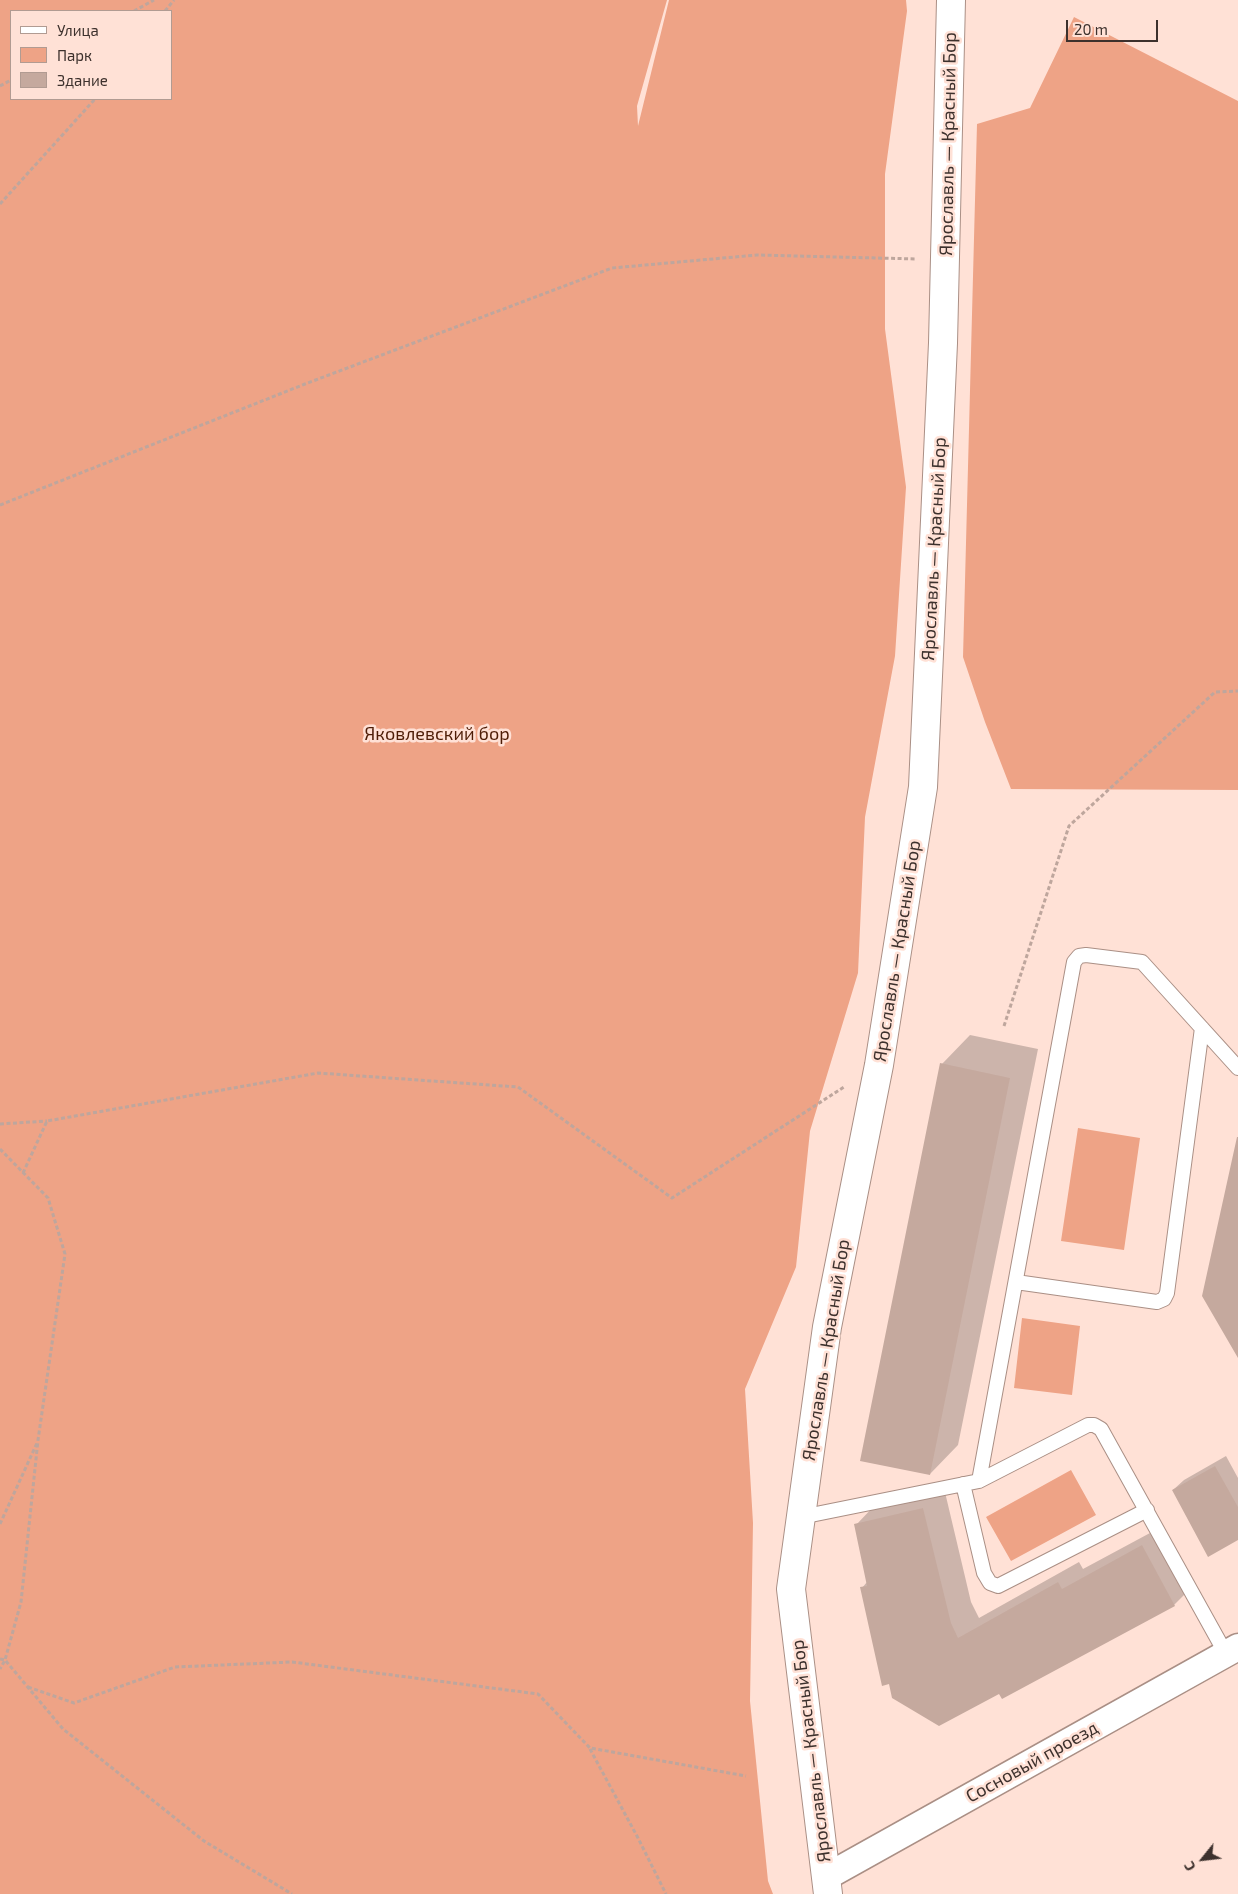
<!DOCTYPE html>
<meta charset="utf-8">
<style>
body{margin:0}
#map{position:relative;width:1238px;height:1894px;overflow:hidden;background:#ffe1d6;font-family:"Exo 2",sans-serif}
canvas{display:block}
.legend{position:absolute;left:10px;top:10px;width:162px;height:90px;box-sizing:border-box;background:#ffe1d6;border:1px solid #b19b92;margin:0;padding:6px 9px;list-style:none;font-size:15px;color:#3d312d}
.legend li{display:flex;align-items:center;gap:10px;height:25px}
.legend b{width:25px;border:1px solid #b19b92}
.north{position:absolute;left:1178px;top:1834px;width:50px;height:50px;-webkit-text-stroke:4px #ffe1d6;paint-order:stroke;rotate:241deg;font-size:14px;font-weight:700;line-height:20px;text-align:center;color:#3d312d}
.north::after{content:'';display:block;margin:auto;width:18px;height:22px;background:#3d312d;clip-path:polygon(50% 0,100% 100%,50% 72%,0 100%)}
.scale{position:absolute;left:1066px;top:20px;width:92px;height:22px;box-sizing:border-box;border:2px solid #3d312d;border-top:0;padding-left:6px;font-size:15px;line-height:18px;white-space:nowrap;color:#3d312d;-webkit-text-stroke:4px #ffe1d6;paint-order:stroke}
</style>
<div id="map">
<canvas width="1238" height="1894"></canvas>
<ul class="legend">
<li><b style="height:6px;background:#fff"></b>Улица</li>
<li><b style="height:14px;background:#eea386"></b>Парк</li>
<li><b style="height:14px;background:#c5a99e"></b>Здание</li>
</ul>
<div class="north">С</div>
<div class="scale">20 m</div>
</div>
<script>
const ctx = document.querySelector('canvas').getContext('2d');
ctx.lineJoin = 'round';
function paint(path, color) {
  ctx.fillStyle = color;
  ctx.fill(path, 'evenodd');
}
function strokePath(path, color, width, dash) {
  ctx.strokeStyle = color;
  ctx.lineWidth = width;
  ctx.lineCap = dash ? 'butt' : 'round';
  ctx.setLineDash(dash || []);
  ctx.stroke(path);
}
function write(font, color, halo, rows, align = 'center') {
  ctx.font = font + ' "Exo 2",sans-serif';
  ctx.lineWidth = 5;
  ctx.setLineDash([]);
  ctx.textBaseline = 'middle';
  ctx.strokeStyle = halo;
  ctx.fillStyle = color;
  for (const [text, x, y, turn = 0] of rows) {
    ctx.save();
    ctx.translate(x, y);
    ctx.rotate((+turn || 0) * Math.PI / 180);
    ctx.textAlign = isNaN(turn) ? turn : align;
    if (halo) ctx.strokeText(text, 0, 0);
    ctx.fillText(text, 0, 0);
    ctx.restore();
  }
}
paint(new Path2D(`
 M 0,0 L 667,0 L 637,106 L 638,126 L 669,0 L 906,0 L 907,11 L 885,174 L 885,329 L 906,487 L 895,656 L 865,817 L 858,973 L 810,1131 L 796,1267 L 745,1389 L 753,1523 L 750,1701 L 768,1881 L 773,1894 L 0,1894 ZM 11,11 L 171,11 L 171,99 L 11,99 Z
 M 1074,17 L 1238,101 L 1238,790 L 1011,789 L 985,722 L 963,657 L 977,124 L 1030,108 Z
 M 1078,1128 L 1140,1138 L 1124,1250 L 1061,1241 Z
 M 1022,1318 L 1080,1326 L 1072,1395 L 1014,1388 Z
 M 1071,1470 L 1096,1515 L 1011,1561 L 986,1517 Z`), '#eea386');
paint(new Path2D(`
 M 970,1035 L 1038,1049 L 958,1445 L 930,1474 L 942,1064 Z
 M 1226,1456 L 1238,1478 L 1238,1539 L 1173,1490 L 1184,1480 Z
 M 944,1488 L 971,1602 L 979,1618 L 1079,1562 L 1083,1569 L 1163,1526 L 1195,1584 L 1174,1605 L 1003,1697 L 1000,1692 L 862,1588 L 867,1582 L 856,1525 L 876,1504 Z`), '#0003');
paint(new Path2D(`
 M 940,1063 L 1010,1078 L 930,1475 L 860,1461 Z
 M 1237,1137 L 1238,1137 L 1238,1358 L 1202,1296 Z
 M 1215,1466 L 1238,1507 L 1238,1540 L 1208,1557 L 1172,1490 Z
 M 923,1508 L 951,1623 L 958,1638 L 1058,1582 L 1062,1589 L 1142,1545 L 1175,1606 L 1002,1699 L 999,1694 L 939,1726 L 892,1698 L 889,1684 L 882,1686 L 860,1587 L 867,1586 L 854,1524 Z`), '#c5a99e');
const lane = new Path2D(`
 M 1016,1282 L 1157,1302 L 1164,1299 L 1167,1293 L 1202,1028
 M 979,1481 L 1074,962 L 1079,956 L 1086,955 L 1142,962 L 1238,1068
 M 963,1484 L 984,1573 L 990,1583 L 998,1586 L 1147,1510
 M 801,1517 L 979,1481 L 1088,1425 L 1094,1425 L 1101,1429 L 1226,1654`);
const street = new Path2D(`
 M 826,1877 L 1238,1647`);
const secondary = new Path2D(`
 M 828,1894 L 791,1589 L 827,1327 L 879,1065 L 923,787 L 943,343 L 951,0`);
strokePath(lane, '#aa8f85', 16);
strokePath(street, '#aa8f85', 29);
strokePath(secondary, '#aa8f85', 30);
strokePath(new Path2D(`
 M 134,11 L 154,0
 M 165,11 L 174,0
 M 0,86 L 11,80
 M 0,204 L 95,99
 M 0,505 L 305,384 L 612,268 L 757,255 L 917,259
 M 1004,1026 L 1069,826 L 1215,692 L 1238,691
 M 0,1124 L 47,1121
 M 0,1149 L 48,1198 L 65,1254 L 38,1440 L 21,1602 L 5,1660 L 0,1669
 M 23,1173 L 47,1121 L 318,1073 L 518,1087 L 672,1198 L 844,1087
 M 0,1524 L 37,1443
 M 0,1659 L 5,1660 L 63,1729 L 204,1841 L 292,1894
 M 28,1687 L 74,1703 L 175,1667 L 292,1662 L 538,1694 L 590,1748 L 746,1776
 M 590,1749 L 638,1838 L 666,1894`), '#bea69d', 3, [4, 2.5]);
strokePath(lane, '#fff', 14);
strokePath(street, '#fff', 26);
strokePath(secondary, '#fff', 28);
write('18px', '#3d312d', '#ffe1d6', [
 ["Ярославль — Красный Бор",948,144,-89],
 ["Ярославль — Красный Бор",934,549,-87],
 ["Ярославль — Красный Бор",897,951,-81],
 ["Ярославль — Красный Бор",826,1350,-81],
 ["Ярославль — Красный Бор",811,1751,-97],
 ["Сосновый проезд",1032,1762,-29]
]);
write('18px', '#4e1c06', '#ffe1d6', [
 ["Яковлевский бор",437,734]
]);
</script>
